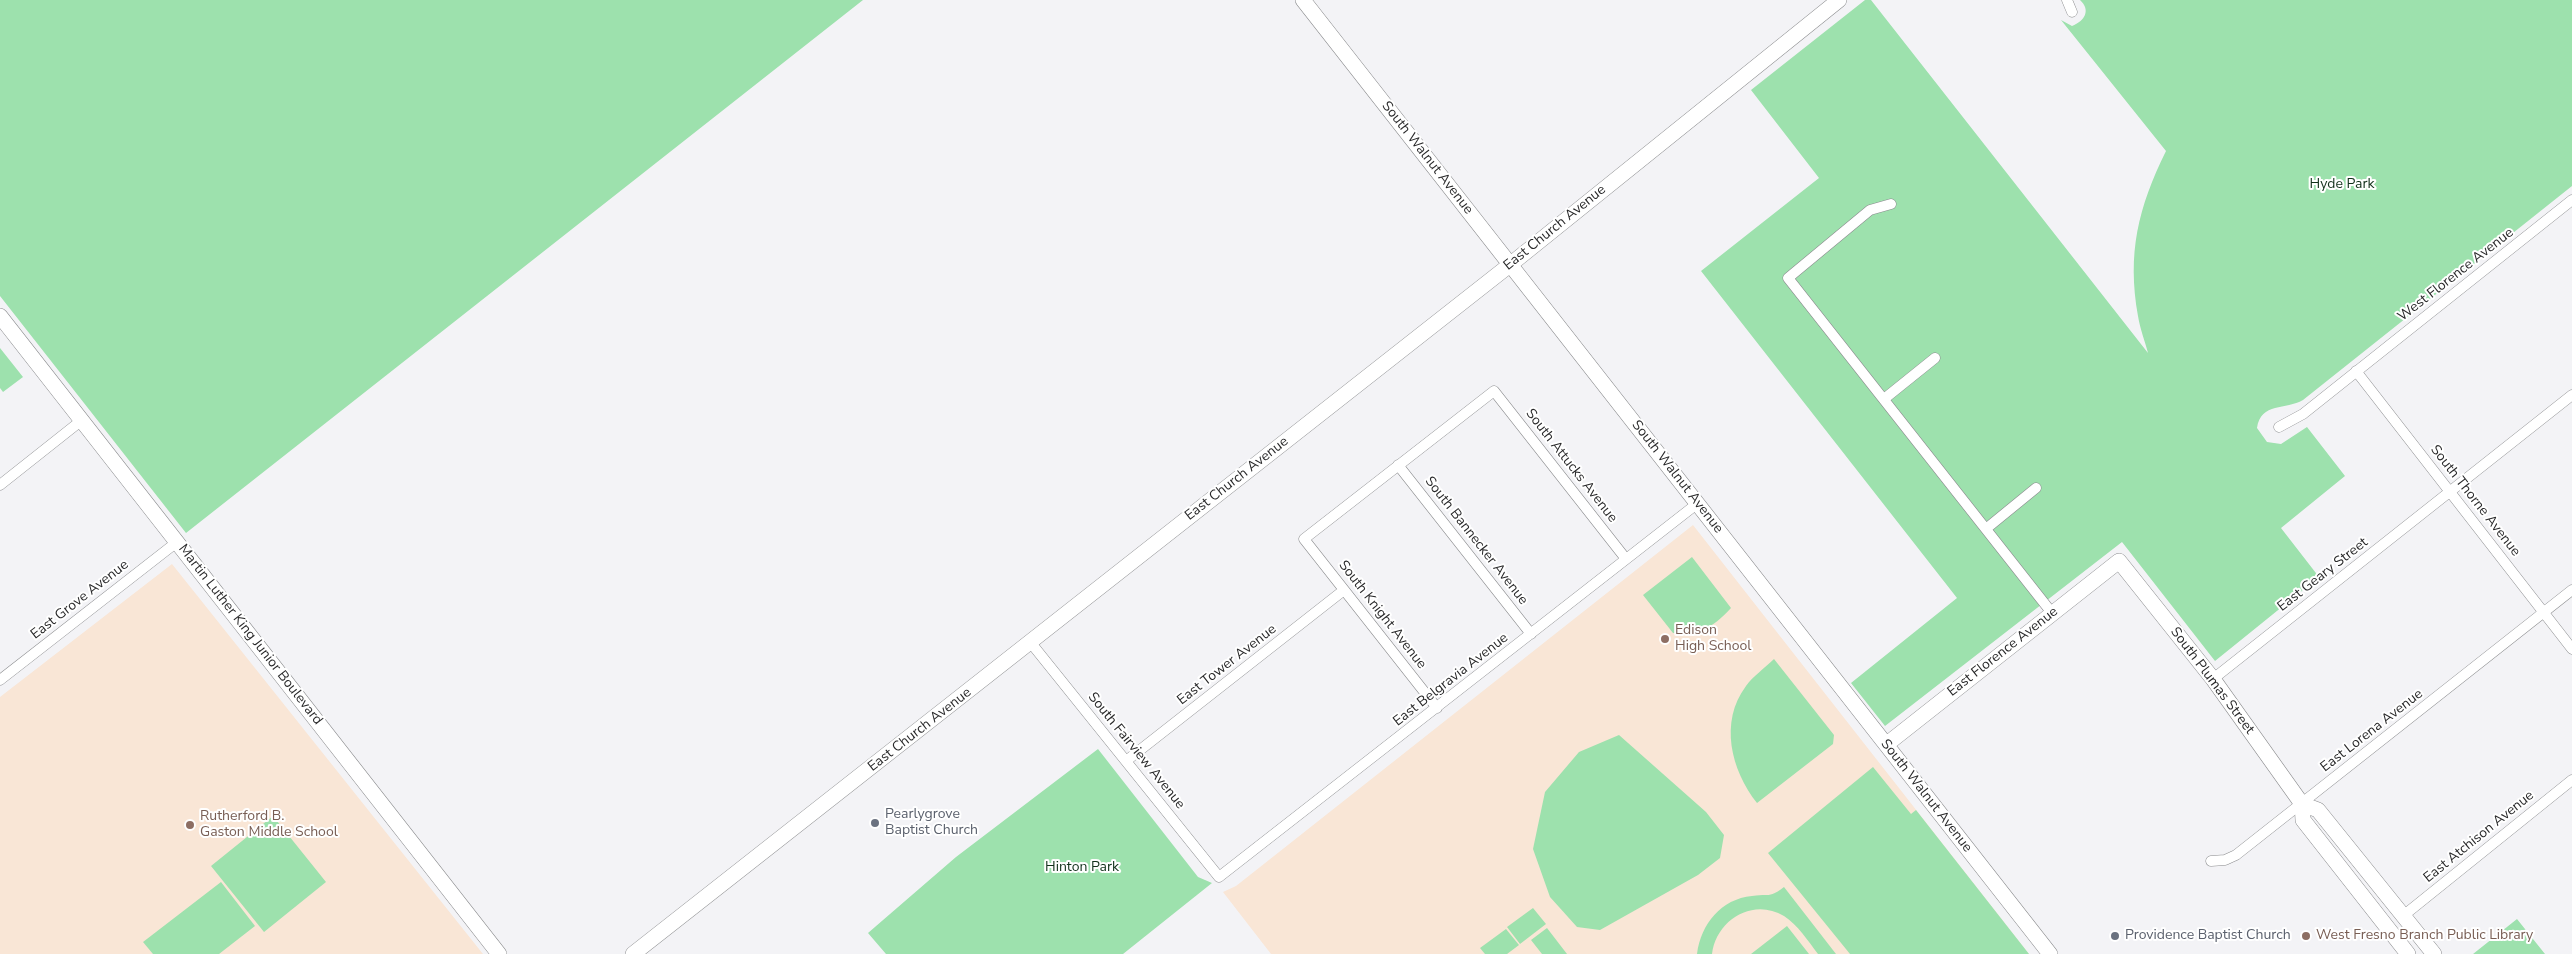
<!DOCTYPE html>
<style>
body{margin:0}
canvas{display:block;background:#f3f3f6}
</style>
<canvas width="2572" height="954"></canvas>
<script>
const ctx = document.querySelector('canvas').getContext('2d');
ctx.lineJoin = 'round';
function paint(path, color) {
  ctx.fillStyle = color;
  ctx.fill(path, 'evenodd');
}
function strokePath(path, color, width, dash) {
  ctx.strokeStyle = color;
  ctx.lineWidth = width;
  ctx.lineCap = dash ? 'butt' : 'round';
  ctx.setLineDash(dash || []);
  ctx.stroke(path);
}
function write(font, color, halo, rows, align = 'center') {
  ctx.font = font + ' "Nunito Sans",sans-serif';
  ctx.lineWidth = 4;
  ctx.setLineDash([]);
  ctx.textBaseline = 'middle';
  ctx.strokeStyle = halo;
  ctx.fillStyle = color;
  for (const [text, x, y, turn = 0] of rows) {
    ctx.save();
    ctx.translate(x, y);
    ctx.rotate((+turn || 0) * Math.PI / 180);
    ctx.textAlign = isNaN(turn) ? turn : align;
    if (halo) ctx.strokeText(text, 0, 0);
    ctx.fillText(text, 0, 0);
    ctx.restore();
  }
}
paint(new Path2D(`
 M 1693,525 L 2029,954 L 1271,954 L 1223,892 L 1236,886 Z
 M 172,564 L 483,954 L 0,954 L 0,697 Z`), '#f9e6d6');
paint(new Path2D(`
 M 0,0 L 863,0 L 186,533 L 0,296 Z
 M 1865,0 L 1871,0 L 2148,353 C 2145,341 2140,329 2138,316 C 2127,253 2138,208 2166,151 L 2061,20 L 2072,26 C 2085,21 2091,10 2080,0 L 2572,0 L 2572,186 L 2303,400 C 2286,410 2261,402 2257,428 L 2267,442 L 2281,444 L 2307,427 L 2345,476 L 2281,528 L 2319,577 L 2215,661 L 2122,542 L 1885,726 L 1851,683 L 1957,598 L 1701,271 L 1819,178 L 1751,90 Z
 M 0,348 L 23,377 L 3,392 L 0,388 Z
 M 1692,557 L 1731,608 C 1710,630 1702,633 1673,633 L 1643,595 Z
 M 1774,659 L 1834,735 L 1833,744 L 1757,803 C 1731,770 1719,722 1746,686 C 1753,676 1765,668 1774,659 Z
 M 1619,735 L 1706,812 L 1724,835 L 1720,858 L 1698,875 L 1600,930 L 1577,927 L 1550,897 L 1533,849 L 1545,792 L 1579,752 Z
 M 1098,749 L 1198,877 L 1212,883 L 1123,954 L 886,954 L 868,933 L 956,857 Z
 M 1873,767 L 1911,814 L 1916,810 L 2029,954 L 1850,954 L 1768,853 Z
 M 273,816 L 326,882 L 264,932 L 211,866 Z
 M 221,882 L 255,926 L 219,954 L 153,954 L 143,942 Z
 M 1784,887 L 1836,954 L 1818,954 C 1808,941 1798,925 1784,916 C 1753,897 1716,920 1712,954 L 1697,954 C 1701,924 1721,899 1752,896 C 1770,893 1768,899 1784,887 Z
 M 1533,908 L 1546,924 L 1520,944 L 1507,927 Z
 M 2517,919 L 2545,954 L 2473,954 Z
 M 1787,926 L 1809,954 L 1751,954 Z
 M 1547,928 L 1567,954 L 1542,954 L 1531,940 Z
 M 1506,929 L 1519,945 L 1507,954 L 1485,954 L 1480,948 Z`), '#9de1ad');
const street = new Path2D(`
 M 2067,0 L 2072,12
 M 1891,204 L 1870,210 L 1788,278 L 2052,613
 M 2356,371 L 2572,649
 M 1884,399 L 1935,358
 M 2279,427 L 2303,414 L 2572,200
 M 1398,465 L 1531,634
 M 0,485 L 82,420
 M 1987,528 L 2036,488
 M 1031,643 L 1219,877 L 1698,503
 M 2213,679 L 2572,395
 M 0,680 L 177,542
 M 1437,708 L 1304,539 L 1494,391 L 1626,559
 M 1126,761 L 1344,590
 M 2211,861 L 2225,860 L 2236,855 L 2572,590
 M 2403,916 L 2572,780`);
const secondary = new Path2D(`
 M 1303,0 L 2050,954
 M 0,316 L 499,954
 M 1887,744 L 2119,561 L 2213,679 L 2302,804 L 2303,820 L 2408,954
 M 2302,804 L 2318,810 L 2434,954
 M 633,954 L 1511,264 L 1839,0`);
strokePath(street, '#8b8c8e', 11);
strokePath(secondary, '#8b8c8e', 16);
strokePath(street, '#fff', 10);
strokePath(secondary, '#fff', 15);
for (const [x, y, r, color] of [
 [1665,639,5,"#8d6e63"],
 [875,823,5,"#6b7280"],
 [190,825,5,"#8d6e63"],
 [2115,936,5,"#6b7280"],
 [2306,936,5,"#8d6e63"]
]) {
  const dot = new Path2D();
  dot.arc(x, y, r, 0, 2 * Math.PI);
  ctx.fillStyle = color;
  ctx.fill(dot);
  strokePath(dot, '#fff', 2);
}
write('14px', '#29292a', '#fff', [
 ["South Walnut Avenue",1427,158,52],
 ["East Church Avenue",1555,228,-39],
 ["West Florence Avenue",2456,275,-38],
 ["South Attucks Avenue",1571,466,52],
 ["South Walnut Avenue",1677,477,52],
 ["East Church Avenue",1237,479,-38],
 ["South Thorne Avenue",2475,501,52],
 ["South Bannecker Avenue",1476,541,52],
 ["East Geary Street",2323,575,-38],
 ["East Grove Avenue",80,600,-38],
 ["South Knight Avenue",1382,615,52],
 ["Martin Luther King Junior Boulevard",250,635,52],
 ["East Florence Avenue",2003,652,-38],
 ["East Tower Avenue",1227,665,-38],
 ["East Belgravia Avenue",1451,680,-38],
 ["South Plumas Street",2212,681,53],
 ["East Church Avenue",920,730,-38],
 ["East Lorena Avenue",2372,731,-38],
 ["South Fairview Avenue",1136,751,51],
 ["South Walnut Avenue",1926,796,52],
 ["East Atchison Avenue",2479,837,-39]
]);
write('14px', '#12311b', '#fff', [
 ["Hyde Park",2342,185],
 ["Hinton Park",1082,868]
]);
write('14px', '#785e54', '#fff', [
 ["Edison",1675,631],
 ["High School",1675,647],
 ["Rutherford B.",200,817],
 ["Gaston Middle School",200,833],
 ["West Fresno Branch Public Library",2316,936]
], 'left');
write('14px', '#5b616d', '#fff', [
 ["Pearlygrove",885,815],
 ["Baptist Church",885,831],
 ["Providence Baptist Church",2125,936]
], 'left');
</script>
